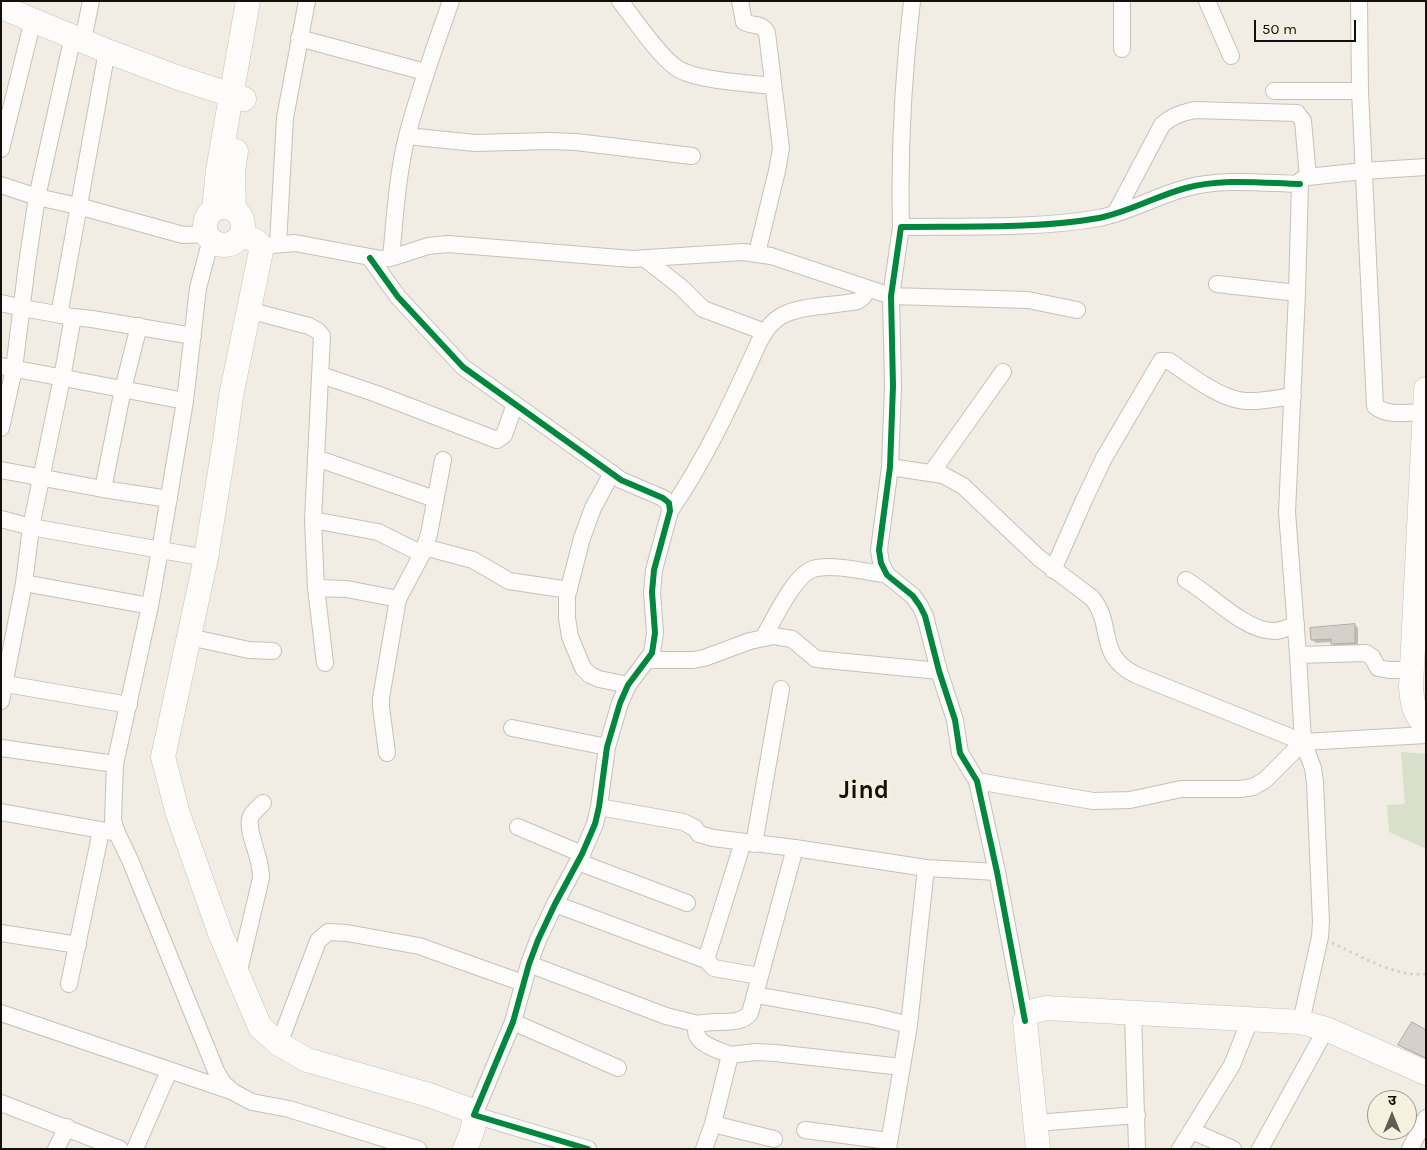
<!DOCTYPE html>
<meta charset="utf-8">
<style>
body{margin:0}
#map{position:relative;width:1427px;height:1150px;overflow:hidden;background:#f1ede4;font-family:Karla,"Noto Sans Devanagari",sans-serif}
canvas{display:block}
.frame{position:absolute;inset:0;border:2px solid #12100a;pointer-events:none}
.north{position:absolute;left:1367px;top:1090px;width:50px;height:50px;box-sizing:border-box;background:#f6f0df;border:1px solid #9b968a;border-radius:50%;rotate:0deg;font-size:14px;font-weight:700;line-height:20px;text-align:center;color:#12100a}
.north::after{content:'';display:block;margin:auto;width:18px;height:22px;background:#605d56;clip-path:polygon(50% 0,100% 100%,50% 72%,0 100%)}
.scale{position:absolute;left:1254px;top:20px;width:102px;height:22px;box-sizing:border-box;border:2px solid #12100a;border-top:0;padding-left:6px;font-size:15px;line-height:18px;white-space:nowrap;color:#12100a;-webkit-text-stroke:4px #f6f0df;paint-order:stroke}
</style>
<div id="map">
<canvas width="1427" height="1150"></canvas>
<div class="frame"></div>
<div class="north">उ</div>
<div class="scale">50 m</div>
</div>
<script>
const ctx = document.querySelector('canvas').getContext('2d');
ctx.lineJoin = 'round';
function paint(path, color) {
  ctx.fillStyle = color;
  ctx.fill(path, 'evenodd');
}
function strokePath(path, color, width, dash) {
  ctx.strokeStyle = color;
  ctx.lineWidth = width;
  ctx.lineCap = dash ? 'butt' : 'round';
  ctx.setLineDash(dash || []);
  ctx.stroke(path);
}
function write(font, color, halo, rows, align = 'center') {
  ctx.font = font + ' Karla,sans-serif';
  ctx.lineWidth = 5;
  ctx.setLineDash([]);
  ctx.textBaseline = 'middle';
  ctx.strokeStyle = halo;
  ctx.fillStyle = color;
  for (const [text, x, y, turn = 0] of rows) {
    ctx.save();
    ctx.translate(x, y);
    ctx.rotate((+turn || 0) * Math.PI / 180);
    ctx.textAlign = isNaN(turn) ? turn : align;
    if (halo) ctx.strokeText(text, 0, 0);
    ctx.fillText(text, 0, 0);
    ctx.restore();
  }
}
paint(new Path2D(`
 M 1401,752 L 1426,754 L 1426,849 L 1389,832 L 1387,805 L 1405,804 Z`), '#d8e0cc');
paint(new Path2D(`
 M 1355,625 L 1358,628 L 1358,646 L 1335,647 L 1332,642 L 1316,643 L 1312,640 Z
 M 1426,1031 L 1426,1059 L 1403,1048 L 1400,1045 Z`), '#0003');
const building = new Path2D(`
 M 1355,624 L 1355,643 L 1331,644 L 1331,639 L 1311,640 L 1310,628 Z
 M 1412,1022 L 1426,1030 L 1426,1058 L 1398,1045 Z`);
paint(building, '#d5d0ca');
strokePath(building, '#aeaaa4', 1);
const street = new Path2D(`
 M 620,1 C 635,20 656,52 674,66 C 692,81 748,83 772,86
 M 740,1 L 744,22 C 753,27 762,22 767,33 L 781,148 L 777,171 L 757,253
 M 1122,1 L 1122,49
 M 1207,1 L 1231,56
 M 1359,1 L 1360,91 L 1375,406 C 1387,417 1409,412 1425,412
 M 299,38 L 425,72
 M 83,40 L 91,1
 M 1274,91 L 1360,91
 M 407,136 L 475,143 L 549,141 L 576,142 L 692,156
 M 1,149 L 33,20
 M 1,185 L 37,197 L 78,206 L 183,235 L 207,234
 M 1115,214 L 1162,125 C 1172,116 1181,113 1195,110 L 1297,113 L 1303,121 L 1308,177
 M 901,227 C 899,151 903,77 912,1
 M 211,239 L 198,288 L 185,401 L 160,550 L 150,606 L 115,764 L 113,821 L 117,833 L 130,860 L 216,1071 L 223,1083 L 233,1092 L 252,1102 L 289,1109 L 418,1149
 M 278,244 L 285,118 L 307,1
 M 261,246 L 295,243 L 381,259 L 391,258 L 428,246 L 448,244 L 632,259 L 743,252 L 771,256 L 891,296 L 1028,300 L 1077,310
 M 370,258 L 398,297 L 463,367 L 621,480 L 663,498 L 669,503 L 670,511 L 654,570 L 652,592 L 655,633 L 652,653 L 628,685 L 620,703 L 607,747 L 599,807 L 595,824 L 582,854 L 555,904 L 538,940 L 529,964 L 513,1022 L 474,1115 L 588,1149
 M 391,258 C 395,218 397,176 407,136 C 419,90 435,46 451,1
 M 645,259 L 681,287 L 703,309 L 765,332
 M 1217,284 L 1297,293
 M 1,303 L 22,308 L 68,316
 M 248,310 L 309,326 L 318,331 L 322,336 L 313,520 L 316,588 L 325,663
 M 59,315 L 107,51
 M 1,366 L 185,401
 M 321,375 L 377,394 L 497,440 L 504,435 L 515,404
 M 1,428 L 14,369 L 27,264 L 37,197 L 73,36
 M 316,458 L 435,499
 M 890,467 L 943,475 L 963,486 L 1039,558 L 1092,598 C 1115,626 1095,654 1136,675 L 1303,742 L 1426,735
 M 1,470 L 103,489 L 169,499
 M 932,472 L 1003,372
 M 612,473 L 593,508 L 582,538 L 567,596 L 567,618 L 570,637 L 583,668 L 590,675 L 599,679 L 628,685
 M 103,489 L 123,389 L 139,326
 M 670,511 C 707,457 733,399 760,340 C 765,331 771,322 781,316 C 801,305 834,306 858,301 L 863,297 L 868,289
 M 1,519 L 31,527 L 206,558
 M 313,520 L 378,532 L 422,554
 M 424,547 L 473,560 L 509,581 L 569,590
 M 1053,570 L 1084,500 L 1104,458 L 1161,361 L 1169,361 C 1190,375 1221,400 1246,401 C 1261,402 1278,398 1293,396
 M 1186,580 C 1211,594 1244,631 1274,631 C 1282,631 1289,627 1296,624
 M 24,583 L 150,606
 M 316,588 L 347,589 L 398,599
 M 189,637 L 249,650 L 273,651
 M 763,638 C 774,620 794,575 813,569 C 832,563 867,572 887,575
 M 1298,655 L 1366,653 L 1372,657 L 1378,668 L 1389,670 L 1411,670
 M 648,660 L 693,660 L 704,658 L 750,641 L 774,636 L 792,639 L 816,659 L 939,671
 M 6,684 L 129,705
 M 1,701 L 24,583 L 31,527 L 62,378 L 73,317 L 92,319 L 193,336
 M 512,728 L 607,747
 M 1,748 L 115,764
 M 387,753 L 381,707 L 381,698 L 398,599 L 422,554 L 429,534 L 443,460
 M 977,781 L 1093,801 L 1130,800 L 1181,789 L 1241,789 L 1253,787 L 1265,780 L 1303,742
 M 599,807 L 683,822 L 695,828 L 699,834 L 713,838 L 795,848 L 926,868 L 997,872
 M 1,812 L 112,832
 M 518,827 L 582,854
 M 754,844 L 781,689
 M 578,862 L 687,903
 M 555,904 L 706,960 L 714,968 L 759,976
 M 1,933 L 78,945
 M 706,960 L 743,842
 M 529,964 L 666,1016 L 698,1024
 M 238,975 L 261,878 C 262,858 247,835 250,819 C 251,813 258,808 263,803
 M 69,984 L 101,831
 M 756,995 L 873,1016 L 909,1025
 M 1,1013 L 231,1091
 M 1133,1013 L 1137,1149
 M 1025,1021 L 997,872 L 977,781 L 960,753 L 955,720 L 939,671 L 925,616 L 920,606 L 913,596 L 887,575 L 881,563 L 879,550 L 890,467 L 893,386 L 891,296 L 901,227 C 965,226 1037,229 1099,218 C 1129,212 1156,196 1186,188 C 1222,178 1262,183 1300,184
 M 513,1022 L 618,1068
 M 1301,1022 L 1320,937 L 1321,922 L 1315,782 L 1313,768 L 1303,742 L 1298,655 L 1287,512 L 1297,293 L 1300,184 L 1301,180 L 1308,177 L 1363,171 L 1426,167
 M 279,1044 L 318,941 L 328,932 L 347,933 L 419,946 L 523,983
 M 730,1055 L 756,1052 L 775,1053 L 902,1067
 M 1,1103 L 120,1149
 M 1036,1123 L 1137,1115
 M 713,1124 L 774,1139
 M 805,1130 L 889,1141
 M 1192,1131 L 1233,1149
 M 56,1149 L 67,1127
 M 135,1149 L 169,1071
 M 704,1149 L 713,1124 L 730,1055 C 717,1049 689,1043 698,1024 C 714,1019 740,1027 750,1013 L 795,848
 M 888,1149 L 909,1025 L 926,868
 M 1180,1149 L 1232,1065 L 1250,1020
 M 1260,1149 L 1326,1029
 M 1410,1149 L 1426,1118`);
const secondary = new Path2D(`
 M 1,7 L 107,51 L 176,77 L 244,99
 M205 226a19 19 0 1 1 38 0a19 19 0 1 1-38 0Z
 M 214,210 L 218,170 L 248,1
 M 234,210 L 233,171 L 236,151
 M 241,235 C 251,239 261,240 261,251 L 231,396 L 225,441 L 206,558 L 163,757 L 178,814 L 220,933 L 260,1027 L 279,1044 L 307,1060 L 429,1095 L 470,1110 C 479,1121 470,1137 465,1149
 M 1426,389 L 1411,687 C 1412,701 1414,716 1426,725
 M 1038,1149 L 1025,1021 L 1030,1012 L 1046,1008 L 1301,1022 L 1326,1029 L 1426,1073`);
strokePath(street, '#c4c1ba', 18);
strokePath(secondary, '#c4c1ba', 25);
strokePath(new Path2D(`
 M 1332,943 C 1362,956 1393,977 1426,974`), '#cecdca', 2.5, [2.5, 4]);
strokePath(street, '#fdfcfb', 16);
strokePath(secondary, '#fdfcfb', 24);
strokePath(new Path2D(`
 M 370,258 L 398,297 L 463,367 L 621,480 L 663,498 L 669,503 L 670,511 L 654,570 L 652,592 L 655,633 L 652,653 L 628,685 L 620,703 L 607,747 L 599,807 L 595,824 L 582,854 L 555,904 L 538,940 L 529,964 L 513,1022 L 474,1115 L 588,1149
 M 1025,1021 L 997,872 L 977,781 L 960,753 L 955,720 L 939,671 L 925,616 L 920,606 L 913,596 L 887,575 L 881,563 L 879,550 L 890,467 L 893,386 L 891,296 L 901,227 C 965,226 1037,229 1099,218 C 1129,212 1156,196 1186,188 C 1222,178 1262,183 1300,184`), '#00873e', 6);
write('bold 25px', '#12100a', '#f6f0df', [
 ["Jind",864,791]
]);
</script>
